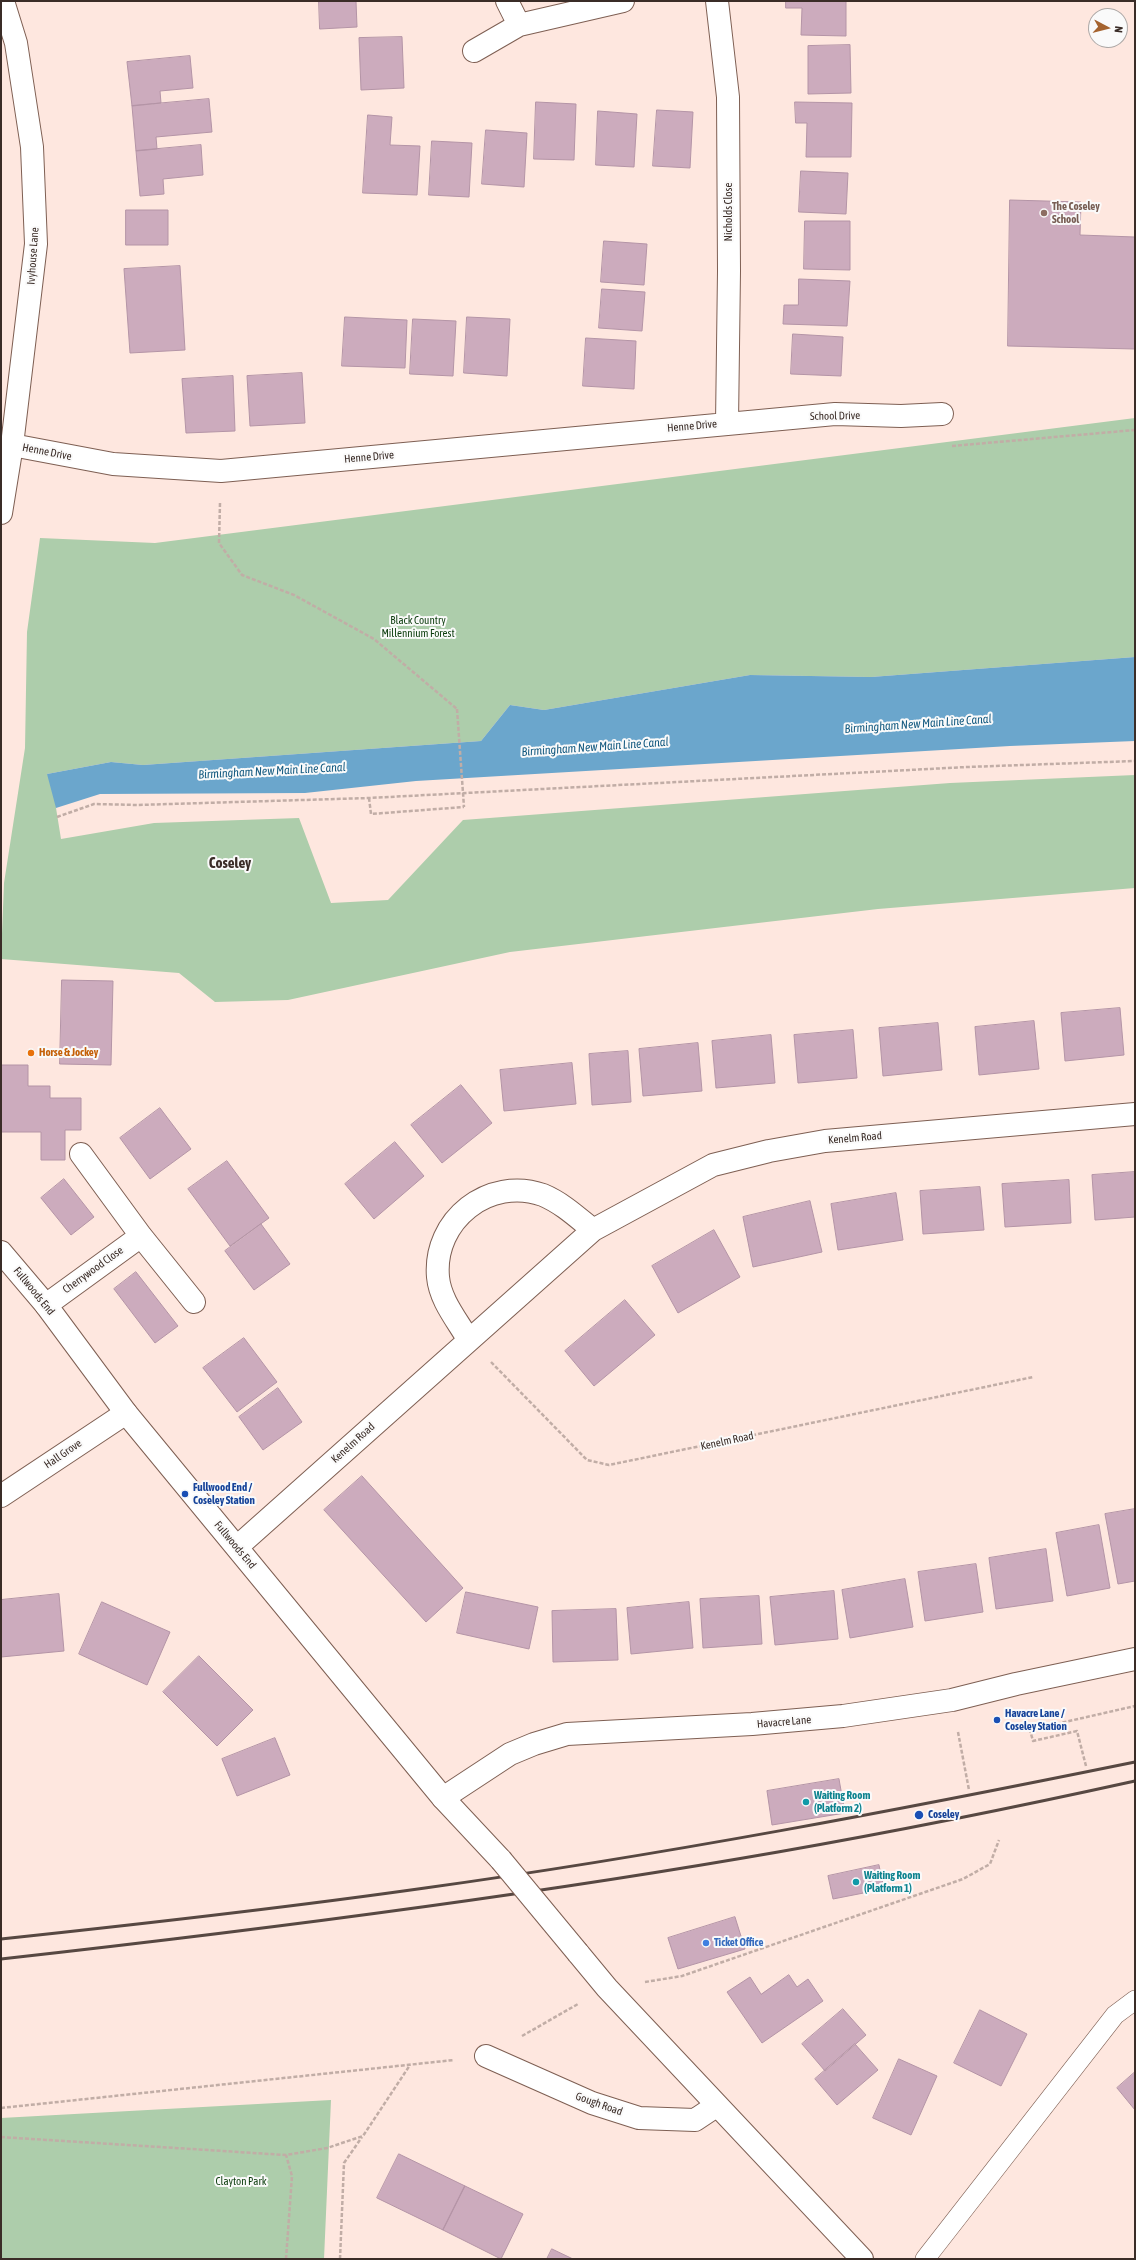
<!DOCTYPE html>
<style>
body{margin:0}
#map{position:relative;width:1136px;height:2260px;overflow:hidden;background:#fee7df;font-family:"Asap Condensed",sans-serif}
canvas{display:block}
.frame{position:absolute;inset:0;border:2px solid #3a2c27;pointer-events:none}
.north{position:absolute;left:1088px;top:8px;width:40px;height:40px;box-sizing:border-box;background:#fafafa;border:1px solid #ada8a6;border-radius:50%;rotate:97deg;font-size:11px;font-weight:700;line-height:16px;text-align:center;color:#3a2c27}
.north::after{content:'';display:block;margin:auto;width:14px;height:18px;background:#a5632f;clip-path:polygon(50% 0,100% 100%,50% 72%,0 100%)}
</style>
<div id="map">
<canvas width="1136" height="2260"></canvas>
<div class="frame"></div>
<div class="north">N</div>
</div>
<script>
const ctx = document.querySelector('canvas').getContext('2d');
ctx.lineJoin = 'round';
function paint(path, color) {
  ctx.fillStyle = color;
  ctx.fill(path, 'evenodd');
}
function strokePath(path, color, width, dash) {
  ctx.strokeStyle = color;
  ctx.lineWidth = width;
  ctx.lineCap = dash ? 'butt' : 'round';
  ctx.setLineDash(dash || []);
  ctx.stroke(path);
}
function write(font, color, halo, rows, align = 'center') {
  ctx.font = font + ' "Asap Condensed",sans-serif';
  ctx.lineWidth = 4;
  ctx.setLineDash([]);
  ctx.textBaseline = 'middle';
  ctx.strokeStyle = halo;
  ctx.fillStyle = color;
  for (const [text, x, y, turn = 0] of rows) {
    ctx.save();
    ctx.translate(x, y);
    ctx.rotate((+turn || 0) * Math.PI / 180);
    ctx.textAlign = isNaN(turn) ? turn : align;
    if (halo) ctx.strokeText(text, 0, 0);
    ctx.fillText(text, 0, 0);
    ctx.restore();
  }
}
paint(new Path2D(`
 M 1135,418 L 1135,657 L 871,677 L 750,675 L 544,710 L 510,705 L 481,741 L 143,765 L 111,762 L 47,774 L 56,788 L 56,808 L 61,839 L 154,823 L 299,818 L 331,903 L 388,900 L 463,820 L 950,783 L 1135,775 L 1135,888 L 878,909 L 510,952 L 288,1000 L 215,1002 L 179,973 L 1,959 L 4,883 L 25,748 L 27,632 L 40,538 L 155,543 Z
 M 331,2100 L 324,2259 L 1,2259 L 1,2118 Z`), '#adcdab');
paint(new Path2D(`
 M 1135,657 L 1135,741 L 1010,746 L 416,781 L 305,793 L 100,794 L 56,808 L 47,774 L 111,762 L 143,765 L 481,741 L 510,705 L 544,710 L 750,675 L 871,677 Z`), '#6ba6cc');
const building = new Path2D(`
 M 319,1 L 356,1 L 357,27 L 320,29 Z
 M 786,1 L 846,1 L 846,36 L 801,35 L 802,8 L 786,8 Z
 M 402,37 L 404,88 L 361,90 L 359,38 Z
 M 850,45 L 851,93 L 808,94 L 808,46 Z
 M 190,56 L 193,88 L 160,91 L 161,103 L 132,106 L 127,62 Z
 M 209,99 L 212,132 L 156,137 L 157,149 L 136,151 L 132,106 Z
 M 536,102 L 576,104 L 574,160 L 534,159 Z
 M 795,102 L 852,103 L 851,157 L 806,157 L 807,123 L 796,123 Z
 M 657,110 L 693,112 L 690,168 L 653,166 Z
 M 598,111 L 637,114 L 634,167 L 596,165 Z
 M 368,115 L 392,117 L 390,145 L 420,146 L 417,195 L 363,193 Z
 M 486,130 L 527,133 L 524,187 L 482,184 Z
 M 432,141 L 472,143 L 469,197 L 429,195 Z
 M 201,145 L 203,175 L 163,179 L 164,194 L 140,196 L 136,151 Z
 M 801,171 L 848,173 L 846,214 L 799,212 Z
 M 1010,200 L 1081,202 L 1080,235 L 1135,237 L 1135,349 L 1008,346 Z
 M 126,210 L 168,210 L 168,245 L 126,245 Z
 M 805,221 L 850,221 L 850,270 L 804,269 Z
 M 604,241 L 647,244 L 644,285 L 601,282 Z
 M 180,266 L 185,350 L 130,353 L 124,269 Z
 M 799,279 L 850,281 L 847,326 L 783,324 L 784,305 L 798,305 Z
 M 602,289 L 645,292 L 642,331 L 599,328 Z
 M 345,317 L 407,320 L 405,368 L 342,366 Z
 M 467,317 L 510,319 L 507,376 L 464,373 Z
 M 413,319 L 456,321 L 453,376 L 410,374 Z
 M 793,334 L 843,337 L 841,376 L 791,374 Z
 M 586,338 L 636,341 L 634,389 L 583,386 Z
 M 302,373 L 305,423 L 250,426 L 247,376 Z
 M 233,376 L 235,431 L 186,433 L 182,379 Z
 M 62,980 L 113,981 L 111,1065 L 60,1064 Z
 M 1120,1008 L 1124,1055 L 1065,1061 L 1061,1013 Z
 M 1034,1021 L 1039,1069 L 979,1075 L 975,1027 Z
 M 938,1023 L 942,1070 L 883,1076 L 879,1028 Z
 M 853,1030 L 857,1078 L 798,1083 L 794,1035 Z
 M 771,1035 L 775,1083 L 716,1088 L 712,1041 Z
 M 698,1043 L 702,1091 L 643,1096 L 639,1049 Z
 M 628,1051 L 631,1102 L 592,1105 L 589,1054 Z
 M 572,1063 L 576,1104 L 504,1111 L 500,1070 Z
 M 1,1065 L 28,1065 L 28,1086 L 50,1086 L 50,1098 L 81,1098 L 81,1130 L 65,1130 L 65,1160 L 41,1160 L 41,1132 L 1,1132 Z
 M 461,1085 L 492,1123 L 442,1163 L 411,1125 Z
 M 160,1108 L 191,1149 L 150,1179 L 120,1138 Z
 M 395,1142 L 424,1176 L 374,1219 L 345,1184 Z
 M 227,1161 L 269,1218 L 230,1246 L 188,1189 Z
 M 1135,1172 L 1135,1217 L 1095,1220 L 1092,1175 Z
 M 64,1179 L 94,1217 L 71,1235 L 41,1198 Z
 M 1069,1180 L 1071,1223 L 1005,1227 L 1002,1184 Z
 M 980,1187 L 984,1230 L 923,1234 L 920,1191 Z
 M 896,1193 L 903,1240 L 838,1250 L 831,1204 Z
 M 810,1201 L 822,1252 L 753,1267 L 743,1217 Z
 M 261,1224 L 290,1264 L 254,1290 L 225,1251 Z
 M 714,1230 L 740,1277 L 678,1313 L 652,1266 Z
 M 136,1272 L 178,1326 L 155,1343 L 114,1289 Z
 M 625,1300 L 655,1335 L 594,1386 L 565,1351 Z
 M 244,1338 L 277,1382 L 237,1412 L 203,1368 Z
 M 278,1388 L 302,1422 L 263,1450 L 239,1417 Z
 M 362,1476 L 463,1588 L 426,1622 L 324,1510 Z
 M 1135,1509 L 1135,1581 L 1118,1584 L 1105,1514 Z
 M 1099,1525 L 1110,1588 L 1067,1596 L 1056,1533 Z
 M 1046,1549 L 1053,1601 L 996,1609 L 989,1558 Z
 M 976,1564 L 983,1612 L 925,1621 L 918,1572 Z
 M 905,1579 L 913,1627 L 850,1638 L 842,1590 Z
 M 834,1591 L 838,1639 L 775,1645 L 770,1597 Z
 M 466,1592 L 538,1607 L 529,1649 L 457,1633 Z
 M 59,1594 L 64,1651 L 1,1657 L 1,1600 Z
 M 759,1596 L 762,1644 L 703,1648 L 700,1599 Z
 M 102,1602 L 170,1632 L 147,1685 L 79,1654 Z
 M 689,1602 L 693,1648 L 631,1654 L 627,1608 Z
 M 616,1609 L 618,1660 L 553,1662 L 552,1611 Z
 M 199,1656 L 253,1710 L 217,1746 L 163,1692 Z
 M 275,1738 L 290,1775 L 237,1796 L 222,1759 Z
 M 839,1779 L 845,1813 L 772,1825 L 767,1791 Z
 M 879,1865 L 884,1889 L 833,1899 L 828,1876 Z
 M 735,1917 L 745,1949 L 678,1969 L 668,1938 Z
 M 789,1975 L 797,1987 L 808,1979 L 823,2001 L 762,2043 L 727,1992 L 750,1977 L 761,1994 Z
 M 843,2009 L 866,2035 L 825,2071 L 802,2044 Z
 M 980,2010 L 1027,2034 L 1001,2086 L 954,2063 Z
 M 855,2044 L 878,2070 L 837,2105 L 815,2079 Z
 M 899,2059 L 937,2076 L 911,2135 L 873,2118 Z
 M 1135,2072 L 1135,2110 L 1117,2088 Z
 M 399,2154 L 465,2186 L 443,2230 L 377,2198 Z
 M 465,2186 L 523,2214 L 501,2259 L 443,2230 Z
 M 552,2249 L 573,2259 L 547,2259 Z`);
paint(building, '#ccabbd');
strokePath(building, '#b494a6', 1);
const service = new Path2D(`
 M 925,2259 L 1115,2015 L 1135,2000`);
const minor = new Path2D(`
 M 507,1 L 519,25
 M 717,1 L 728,97 L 729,271 L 727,423
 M 474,51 L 519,25 L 623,1
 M 12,445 L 113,464 L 221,471 L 835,414 L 901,416 L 942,414
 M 81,1154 L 141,1236 L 194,1302
 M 46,1305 L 141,1236
 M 468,1339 C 457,1320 440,1300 438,1277 C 433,1220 489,1176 543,1195 C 562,1203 577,1217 593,1230
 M 1,1496 L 126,1413
 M 237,1547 L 593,1230 L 713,1165 L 769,1151 L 825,1141 L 1135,1114
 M 486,2056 L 592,2103 L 639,2118 L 695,2120 L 716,2106`);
const tertiary = new Path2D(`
 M 1,513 L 12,445 L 36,244 L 32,147 L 16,43 L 3,1
 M 443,1798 L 510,1754 L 534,1744 L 567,1734 L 752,1724 L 843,1716 L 952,1700 L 1016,1684 L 1135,1659`);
const secondary = new Path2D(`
 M 1,1252 L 46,1305 L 126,1413 L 443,1798 L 501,1860
 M 578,1953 L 607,1988 L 862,2259`);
strokePath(service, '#7e5f53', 20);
strokePath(minor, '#7e5f53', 24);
strokePath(tertiary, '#7e5f53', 24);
strokePath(secondary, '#7e5f53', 24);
strokePath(new Path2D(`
 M 952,446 L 1135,430
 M 220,503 L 219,543 L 242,575 L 294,595 L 374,639 L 457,709
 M 369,798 L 371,814 L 464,807
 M 57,817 L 94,804 L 137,805 L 369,798 L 967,767 L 1135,761
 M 491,1362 L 587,1460 L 609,1465 L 1033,1377
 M 958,1732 L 969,1790
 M 1086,1766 L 1077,1731 L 1033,1741 L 1030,1730 L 1135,1706
 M 645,1982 L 682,1976 L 963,1879 L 990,1864 L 999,1840
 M 522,2036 L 578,2004
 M 1,2108 L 454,2060
 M 1,2137 L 286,2155 L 327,2148 L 363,2136 L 410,2065
 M 286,2259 L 292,2176 L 286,2155
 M 340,2259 L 344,2163 L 362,2137`), '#c1ada6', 2.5, [4, 2]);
strokePath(service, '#fff', 19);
strokePath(minor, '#fff', 22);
strokePath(tertiary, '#fff', 22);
strokePath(secondary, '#fff', 22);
strokePath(new Path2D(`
 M 1,1939 C 142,1924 284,1908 425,1888 C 663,1855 899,1810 1135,1762
 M 1,1959 C 261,1930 521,1897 778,1852 C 898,1831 1017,1807 1135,1781`), '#574842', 3);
const secondaryBridge = new Path2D(`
 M 501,1860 L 578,1953`);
strokePath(secondaryBridge, '#7e5f53', 24, []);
strokePath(new Path2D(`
 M 457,709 L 464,807`), '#c1ada6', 2.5, [4, 2]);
strokePath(secondaryBridge, '#fff', 22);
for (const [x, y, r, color] of [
 [1044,213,4,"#8d6e63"],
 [31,1053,4,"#e8710a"],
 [185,1494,4,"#1a4fb4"],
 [997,1720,4,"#1a4fb4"],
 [806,1802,4,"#0f9aa8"],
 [919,1815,5,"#1a4fb4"],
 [856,1882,4,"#0f9aa8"],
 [706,1943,4,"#3f7fe0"]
]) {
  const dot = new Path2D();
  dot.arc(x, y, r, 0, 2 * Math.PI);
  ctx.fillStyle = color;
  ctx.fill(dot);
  strokePath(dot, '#fafafa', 1.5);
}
write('bold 11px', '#785e54', '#fafafa', [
 ["The Coseley",1052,207],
 ["School",1052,220]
], 'left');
write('11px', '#3a2c27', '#fafafa', [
 ["Nicholds Close",729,212,-90],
 ["Ivyhouse Lane",33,256,-86],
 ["School Drive",835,416,-1],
 ["Henne Drive",692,426,-5],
 ["Henne Drive",47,452,11],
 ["Henne Drive",369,457,-5],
 ["Kenelm Road",855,1138,-5],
 ["Cherrywood Close",93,1270,-36],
 ["Fullwoods End",34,1291,51],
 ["Kenelm Road",727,1441,-12],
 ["Kenelm Road",353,1443,-42],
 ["Hall Grove",63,1454,-34],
 ["Fullwoods End",235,1545,50],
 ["Havacre Lane",784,1722,-5],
 ["Gough Road",599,2104,20]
]);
write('11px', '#0d3d0e', '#fafafa', [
 ["Black Country",418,621],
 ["Millennium Forest",418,634],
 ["Clayton Park",241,2182]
]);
write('bold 11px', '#c56008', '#fafafa', [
 ["Horse & Jockey",39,1053]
], 'left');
write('bold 11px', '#164399', '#fafafa', [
 ["Fullwood End /",193,1488],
 ["Coseley Station",193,1501],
 ["Havacre Lane /",1005,1714],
 ["Coseley Station",1005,1727],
 ["Coseley",928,1815]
], 'left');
write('bold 11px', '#0d838f', '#fafafa', [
 ["Waiting Room",814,1796],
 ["(Platform 2)",814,1809],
 ["Waiting Room",864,1876],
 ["(Platform 1)",864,1889]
], 'left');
write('bold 11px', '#366cbe', '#fafafa', [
 ["Ticket Office",714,1943]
], 'left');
write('italic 12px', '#155b81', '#fafafa', [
 ["Birmingham New Main Line Canal",918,724,-4],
 ["Birmingham New Main Line Canal",595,747,-4],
 ["Birmingham New Main Line Canal",272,771,-3]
]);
write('bold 15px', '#3a2c27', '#fafafa', [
 ["Coseley",230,863]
]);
</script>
